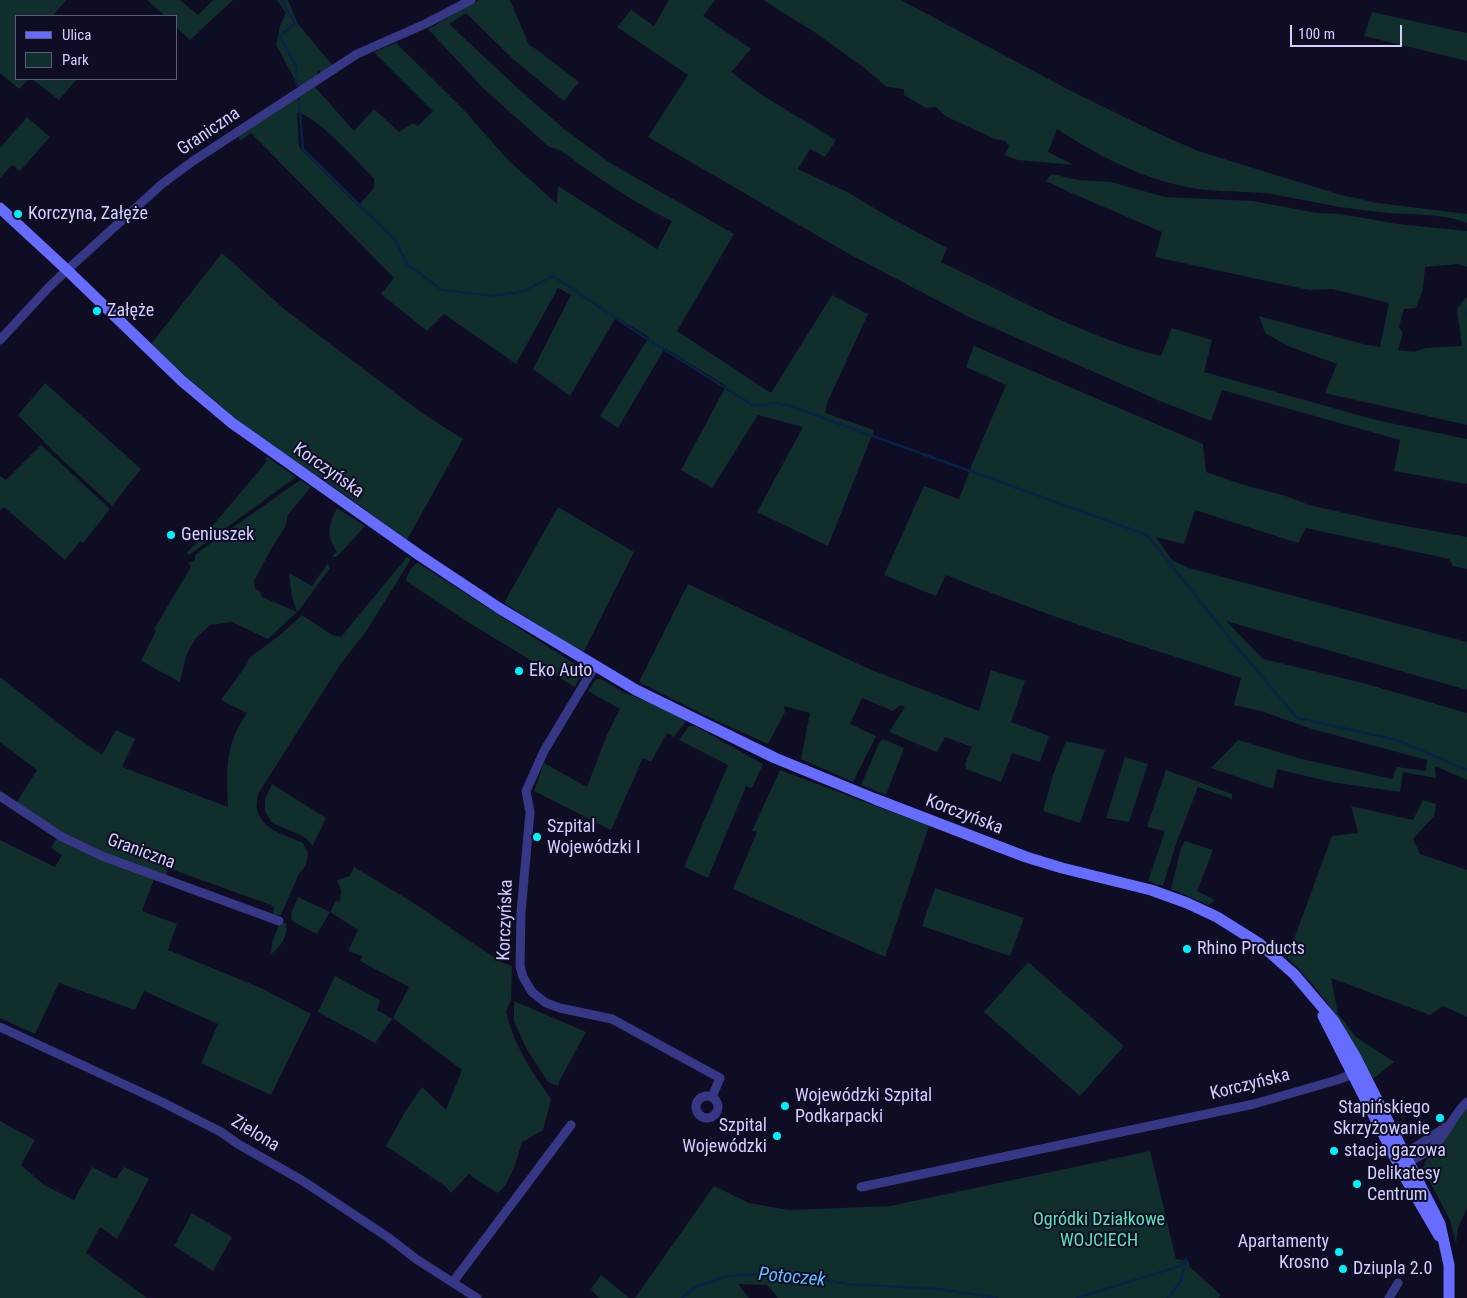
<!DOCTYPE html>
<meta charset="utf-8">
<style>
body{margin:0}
#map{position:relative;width:1467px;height:1298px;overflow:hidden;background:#0f0d23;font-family:"Roboto Condensed",sans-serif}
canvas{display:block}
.legend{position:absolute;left:15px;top:15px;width:162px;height:65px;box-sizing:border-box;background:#0f0d23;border:1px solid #5d5b7b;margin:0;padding:6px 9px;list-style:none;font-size:15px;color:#d2cfff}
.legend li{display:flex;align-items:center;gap:10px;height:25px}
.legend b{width:25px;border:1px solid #5d5b7b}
.scale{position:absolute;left:1290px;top:25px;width:112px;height:22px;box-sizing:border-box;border:2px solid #d2cfff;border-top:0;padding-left:6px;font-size:15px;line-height:18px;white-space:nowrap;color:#d2cfff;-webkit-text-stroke:4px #0f0d23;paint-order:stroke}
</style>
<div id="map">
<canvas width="1467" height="1298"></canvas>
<ul class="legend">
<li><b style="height:6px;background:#666cff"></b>Ulica</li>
<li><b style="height:14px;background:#102e2b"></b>Park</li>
</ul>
<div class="scale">100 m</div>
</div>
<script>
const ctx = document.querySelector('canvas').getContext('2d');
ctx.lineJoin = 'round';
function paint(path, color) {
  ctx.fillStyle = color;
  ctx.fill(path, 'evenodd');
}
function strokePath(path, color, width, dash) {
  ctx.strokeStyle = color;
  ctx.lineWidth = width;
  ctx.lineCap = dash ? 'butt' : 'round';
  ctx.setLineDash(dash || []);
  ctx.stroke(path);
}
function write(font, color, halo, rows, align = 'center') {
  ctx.font = font + ' "Roboto Condensed",sans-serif';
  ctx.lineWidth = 4;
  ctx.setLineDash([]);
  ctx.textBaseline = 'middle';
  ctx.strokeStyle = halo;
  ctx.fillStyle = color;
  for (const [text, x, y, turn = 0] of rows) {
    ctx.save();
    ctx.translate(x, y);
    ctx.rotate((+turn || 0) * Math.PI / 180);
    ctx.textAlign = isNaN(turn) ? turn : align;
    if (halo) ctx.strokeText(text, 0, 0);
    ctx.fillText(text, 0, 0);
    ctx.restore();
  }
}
paint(new Path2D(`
 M 0,0 L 66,0 L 53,16 L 16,16 L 16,79 L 29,79 L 19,89 L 0,73 Z
 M 147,0 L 180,0 L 198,15 L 213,0 L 233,0 L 190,40 L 176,27 L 176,16 L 165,16 Z
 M 277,0 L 288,0 L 298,24 L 333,66 L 322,73 L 318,70 L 317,75 L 299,87 L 276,45 L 280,26 L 286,13 Z
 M 479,0 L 510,0 L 529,45 L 536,49 L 579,82 L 564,101 L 514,60 L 466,13 L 449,24 L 523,93 L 564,129 L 610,163 L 734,234 L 677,331 L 771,393 L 832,295 L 868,314 L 827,403 L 825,413 L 874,430 L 828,546 L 757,512 L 803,427 L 758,415 L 712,488 L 681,470 L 726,386 L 665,348 L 618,428 L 600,416 L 649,337 L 616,317 L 570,396 L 533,369 L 571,295 L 558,288 L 516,364 L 444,314 L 427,331 L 381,294 L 394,278 L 251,133 L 240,141 L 238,135 L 314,86 L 354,131 L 374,109 L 399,132 L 413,123 L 418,126 L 433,111 L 374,52 L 396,43 L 462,108 L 507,159 L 557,204 L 558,186 L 657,249 L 672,221 C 641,206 613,188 585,168 C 573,160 563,149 549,147 L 483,88 L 428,29 ZM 297,113 C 316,114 359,164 374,178 L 374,188 L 358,206 L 299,147 Z
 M 669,0 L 715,0 L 703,16 L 751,49 L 731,72 L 765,97 L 836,140 L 825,157 L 810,149 L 798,169 L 849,193 L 889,217 L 947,248 L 941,262 C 1012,296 1084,337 1161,356 L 1172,328 L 1212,340 L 1204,372 L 1376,420 L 1467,439 L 1467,484 L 1394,471 L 1400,440 L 1222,390 L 1211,421 L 1160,401 L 969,317 L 849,254 L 648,137 L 688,75 L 617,27 L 631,10 L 654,26 Z
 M 763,0 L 901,0 L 1071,91 L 1155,132 L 1198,151 L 1341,195 L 1378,203 L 1467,214 L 1467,223 C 1440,212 1409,216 1381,212 C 1362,210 1343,208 1324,204 C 1306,201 1289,197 1272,194 C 1250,191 1228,192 1207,190 C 1152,184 1103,159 1057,129 L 1048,152 L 1074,165 L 1018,160 L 1004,155 L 1009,146 L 1005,141 L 995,139 L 945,116 L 936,107 L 926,108 L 904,95 L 904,89 L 887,87 L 863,67 L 816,33 Z
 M 1372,12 L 1467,33 L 1467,61 L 1364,36 Z
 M 32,79 L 77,79 L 59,100 Z
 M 27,117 L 50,137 L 20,171 L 12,165 L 0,178 L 0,148 Z
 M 1052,174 L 1078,180 L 1111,182 L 1165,197 L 1253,201 L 1317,213 L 1340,214 L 1397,224 L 1467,231 L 1467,267 L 1458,264 L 1425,267 L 1423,289 L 1416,308 L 1404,309 L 1399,327 L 1403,333 L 1398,350 L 1414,352 L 1425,348 L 1462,346 L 1457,309 L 1467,296 L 1467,425 L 1325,393 L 1337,364 L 1288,346 L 1265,333 L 1259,316 L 1363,344 L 1380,347 L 1389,303 L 1332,289 L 1309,290 L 1155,257 L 1162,232 L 1069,192 L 1046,181 Z
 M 222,253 L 284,309 L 422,413 L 463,439 L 407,540 L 344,494 L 252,432 L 191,381 L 151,344 Z
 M 974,346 L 1203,444 L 1206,472 L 1244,485 L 1286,496 L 1309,505 L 1384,522 L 1467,537 L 1467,569 L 1453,566 L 1449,559 L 1306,528 L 1298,543 L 1195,510 L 1184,544 L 1156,537 L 1172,560 L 1189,568 L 1467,642 L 1467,690 L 1226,621 L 1263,659 L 1363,683 L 1467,713 L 1467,780 L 1435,766 L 1436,778 L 1403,772 L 1400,792 L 1331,782 L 1277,769 L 1273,789 L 1211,768 L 1238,740 L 1302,759 L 1392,779 L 1397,767 L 1426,771 L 1427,760 L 1312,729 L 1261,711 L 1234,705 L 1241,678 C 1142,646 1043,615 946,575 L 936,596 L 884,575 L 924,486 L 959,499 L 972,464 L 1006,385 L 966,367 Z
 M 45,383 L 141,469 L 112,506 L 54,452 L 18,415 Z
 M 41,445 L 110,509 L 83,543 L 80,541 L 65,560 L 4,507 L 0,510 L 0,476 L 6,480 Z
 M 267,457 L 296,477 L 189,555 L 186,553 L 203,537 L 267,461 L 265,458 Z
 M 300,480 L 311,487 L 288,515 L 285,527 L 270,551 L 254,581 L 255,588 L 260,592 L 262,597 L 297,612 L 292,597 L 289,573 L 312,586 L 328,563 L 330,568 L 300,609 L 268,639 L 232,622 L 210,625 L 196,638 L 186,656 L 180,682 L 141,661 L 156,631 L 154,629 L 191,567 L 188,563 L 195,560 L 195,555 L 204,548 Z
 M 558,507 L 634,552 L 583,653 L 504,603 Z
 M 337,508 L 365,526 L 337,557 L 332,557 L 337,551 C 325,534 329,525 337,508 Z
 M 407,557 L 411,559 L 367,630 L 340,665 L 258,794 C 258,798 256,805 257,809 C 262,831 287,835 303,843 L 308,853 L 306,865 L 299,874 L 281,915 L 273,915 L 274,907 L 268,904 L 168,868 L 166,877 L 92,848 L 59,832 L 16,803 L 37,770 L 0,742 L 0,677 L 76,737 L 102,755 L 116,730 L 135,739 L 122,767 L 228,807 C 227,769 224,746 247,713 L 221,700 L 247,664 L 249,658 L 280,635 L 302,615 L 332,635 L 341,637 Z
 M 418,563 L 578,666 L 582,671 L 575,687 L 466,621 L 406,581 C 407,575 412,565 418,563 Z
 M 688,584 L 869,669 L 979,711 L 991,670 L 1025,681 L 1011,722 L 1049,736 L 1040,762 L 1012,753 L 1001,782 L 966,769 L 965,764 L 972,747 L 945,737 L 937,752 L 889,732 L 905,707 L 900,705 L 893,711 L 862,698 L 850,724 L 876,736 L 853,782 L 801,759 L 810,713 L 784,706 L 785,712 L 768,744 L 704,715 L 639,682 Z
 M 596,679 L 601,679 L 621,691 L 686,718 L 684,724 L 674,737 L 667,733 L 651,762 L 643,758 L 611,830 L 534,791 L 544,763 L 587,787 L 607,735 L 620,709 L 588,691 Z
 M 689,726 L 695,726 L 763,764 L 752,788 L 746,786 L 708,878 L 684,867 L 728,765 L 679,740 Z
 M 883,739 L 904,748 L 886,795 L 861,785 L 879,743 Z
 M 1066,741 L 1105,750 L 1080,823 L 1043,811 L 1053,775 Z
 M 1125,757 L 1148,764 L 1129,822 L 1106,818 Z
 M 780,770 L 929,826 L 885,957 L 733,889 L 757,832 L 752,831 Z
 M 1166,770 L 1232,794 L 1232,799 L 1198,787 L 1178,838 L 1163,885 L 1157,885 L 1148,881 L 1165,831 L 1147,827 Z
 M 272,784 L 326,818 L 313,845 L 303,836 L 272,823 L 265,811 L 265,799 Z
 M 1423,800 L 1436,804 L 1434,816 L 1413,839 L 1420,854 L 1467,870 L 1467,1017 L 1443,1006 L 1430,1015 L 1331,978 L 1338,1014 L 1356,1037 L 1394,1062 L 1373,1079 C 1348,1035 1325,992 1287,958 L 1332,836 L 1358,833 L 1351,806 L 1413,820 Z
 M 57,837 L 155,877 L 142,911 L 177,924 L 168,950 L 261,988 L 311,1014 L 271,1095 L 201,1063 L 218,1024 L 144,991 L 135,1010 L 59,983 L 35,1034 L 0,1018 L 0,840 L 55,867 L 62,855 L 51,848 Z
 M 1185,841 L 1213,850 L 1197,891 L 1215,900 L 1208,905 L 1171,889 L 1181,848 Z
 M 354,867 L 409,900 L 501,962 L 512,966 L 511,1000 L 506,1011 C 514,1046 531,1070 551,1099 L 543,1130 L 522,1142 C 517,1158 512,1181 498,1193 L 481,1183 L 469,1174 L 451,1193 L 445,1186 L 386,1146 L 405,1112 L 422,1087 L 446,1110 L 462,1070 L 393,1018 L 409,987 L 360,961 L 362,956 L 348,951 L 358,930 L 330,912 L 317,934 L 292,921 L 291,914 L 298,897 L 330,912 L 336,901 L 340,902 L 341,891 L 337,880 L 350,876 Z
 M 935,888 L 1024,918 L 1010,956 L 922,926 Z
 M 280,923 L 286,923 C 288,936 281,947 271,954 L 272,942 Z
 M 1028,962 L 1124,1046 L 1080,1096 L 984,1012 Z
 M 335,976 L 380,1000 L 377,1010 L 392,1019 L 375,1043 L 318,1012 Z
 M 514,1001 L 586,1032 L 560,1080 L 558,1086 L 548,1082 L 526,1048 L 514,1021 Z
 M 1467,1108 L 1467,1208 L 1458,1228 L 1456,1244 L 1450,1220 L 1423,1169 L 1425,1162 L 1430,1156 L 1428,1154 Z
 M 0,1121 L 35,1140 L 21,1165 L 44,1185 L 74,1200 L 92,1167 L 116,1179 L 124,1167 L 149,1179 L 117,1239 L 100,1227 L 86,1253 L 147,1298 L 0,1298 Z
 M 1150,1151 L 1176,1259 L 1188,1261 L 1190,1267 L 1221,1295 L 1218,1298 L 778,1298 L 767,1285 L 738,1284 L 749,1298 L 635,1298 L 714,1186 L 749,1203 L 789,1210 L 890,1206 Z
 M 192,1213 L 232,1237 L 213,1271 L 174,1246 Z
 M 601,1275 L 629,1298 L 599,1298 L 591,1289 Z`), '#102e2b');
strokePath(new Path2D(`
 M 281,0 L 295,23 L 280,36 L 296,67 L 297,86
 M 299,99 L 303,149 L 395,240 L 407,264 L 442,290 L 494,296 L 524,291 L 553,276 L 638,333 L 754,406 L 777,403 L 790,406 L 1147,535 L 1227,635 L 1297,718 L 1397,740 L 1467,770
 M 1467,310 L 1467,315
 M 682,1298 L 694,1288 L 723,1277 L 757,1274 L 806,1276 L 847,1284 L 939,1289 L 997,1298
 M 1077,1298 L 1180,1266 L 1186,1259
 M 1168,1298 L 1181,1281 L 1186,1260`), '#092346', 2.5);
strokePath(new Path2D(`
 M 0,340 L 49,287 L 67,270 L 162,184 L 193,161 L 357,54 L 425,24 L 471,0
 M 595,666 L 544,751 L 526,791 L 530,812 L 521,912 L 520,966 L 523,977 L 532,992 L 546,1003 L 560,1008 L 612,1019 L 720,1078 L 712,1097
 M 0,796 L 62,837 L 102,856 L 279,921
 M 0,1027 L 162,1102 L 221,1132 L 238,1144 L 303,1181 L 389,1238 L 416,1259 L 477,1298
 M696 1107a11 11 0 1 1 22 0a11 11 0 1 1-22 0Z
 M 1401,1159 L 1406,1153 L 1446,1127
 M 1404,1162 C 1416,1161 1434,1148 1441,1138 C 1450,1126 1455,1113 1467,1102
 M 861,1187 L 1254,1104 L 1337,1080 L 1358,1072
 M 453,1282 L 571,1125
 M 1389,1298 L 1398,1283`), '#363885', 9);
strokePath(new Path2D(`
 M 0,208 L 67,270 L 182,381 L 232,423 L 419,555 L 499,608 L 636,690 L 775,758 L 875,799 L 1026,857 L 1062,868 L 1151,890 L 1187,903 L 1217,917 L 1260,944 L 1294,974 L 1334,1021 L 1355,1056 L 1440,1224 L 1449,1265 L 1449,1298
 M 1323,1016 L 1407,1181 L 1439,1236`), '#666cff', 11);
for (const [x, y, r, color] of [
 [18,214,5,"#00f1fa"],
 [97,311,5,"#00f1fa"],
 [171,535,5,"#00f1fa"],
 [519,671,5,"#00f1fa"],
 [537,837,5,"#00f1fa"],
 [1187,949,5,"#00f1fa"],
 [785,1106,5,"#00f1fa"],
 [1440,1118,5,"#00f1fa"],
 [777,1136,5,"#00f1fa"],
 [1334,1151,5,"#00f1fa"],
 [1357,1184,5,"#00f1fa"],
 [1339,1252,5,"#00f1fa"],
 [1343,1269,5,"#00f1fa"]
]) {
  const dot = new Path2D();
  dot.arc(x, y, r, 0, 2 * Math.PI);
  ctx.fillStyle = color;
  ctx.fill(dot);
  strokePath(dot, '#0f0d23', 2);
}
write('18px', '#d2cfff', '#0f0d23', [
 ["Graniczna",209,132,-34],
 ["Korczyńska",328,471,35],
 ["Korczyńska",964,815,21],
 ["Graniczna",141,852,20],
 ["Korczyńska",506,920,-88],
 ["Korczyńska",1250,1085,-14],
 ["Zielona",255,1134,31]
]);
write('18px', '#d2cfff', '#0f0d23', [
 ["Korczyna, Załęże",28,214],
 ["Załęże",107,311],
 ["Geniuszek",181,535],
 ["Eko Auto",529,671],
 ["Szpital",547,827],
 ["Wojewódzki I",547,848],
 ["Rhino Products",1197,949],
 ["Wojewódzki Szpital",795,1096],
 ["Podkarpacki",795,1117],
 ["Stapińskiego",1430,1108,"right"],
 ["Skrzyżowanie",1430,1129,"right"],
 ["Szpital",767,1126,"right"],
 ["Wojewódzki",767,1147,"right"],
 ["stacja gazowa",1344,1151],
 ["Delikatesy",1367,1174],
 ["Centrum",1367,1195],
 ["Apartamenty",1329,1242,"right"],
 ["Krosno",1329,1263,"right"],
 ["Dziupla 2.0",1353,1269]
], 'left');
write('18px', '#56e5b8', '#0f0d23', [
 ["Ogródki Działkowe",1099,1220],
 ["WOJCIECH",1099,1241]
]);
write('italic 19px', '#5dbeff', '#0f0d23', [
 ["Potoczek",792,1278,5]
]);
</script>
